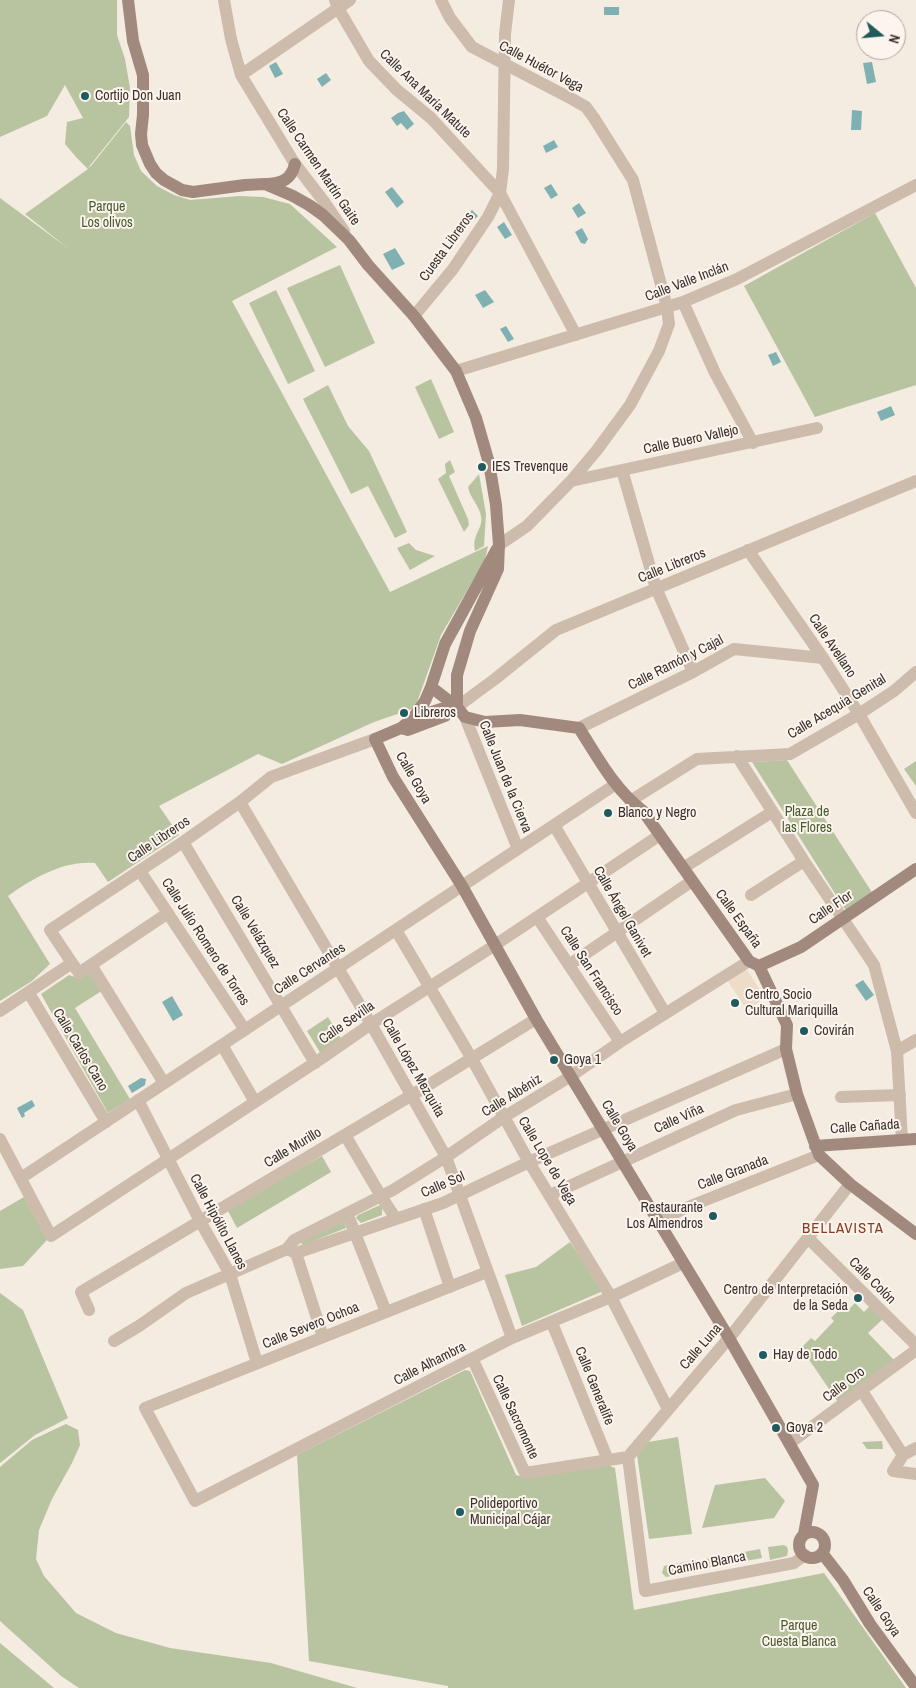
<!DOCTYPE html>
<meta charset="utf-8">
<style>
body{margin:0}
#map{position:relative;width:916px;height:1688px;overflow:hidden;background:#f4ebe1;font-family:"Archivo Narrow",sans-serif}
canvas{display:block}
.north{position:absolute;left:856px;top:10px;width:50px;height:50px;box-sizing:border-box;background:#fbf5ee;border:1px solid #aea6a0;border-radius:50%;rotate:107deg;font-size:14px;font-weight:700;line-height:20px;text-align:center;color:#3b302b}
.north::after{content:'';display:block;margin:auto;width:18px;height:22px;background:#1f5a5e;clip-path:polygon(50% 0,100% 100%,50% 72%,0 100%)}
</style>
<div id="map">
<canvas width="916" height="1688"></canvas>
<div class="north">N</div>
</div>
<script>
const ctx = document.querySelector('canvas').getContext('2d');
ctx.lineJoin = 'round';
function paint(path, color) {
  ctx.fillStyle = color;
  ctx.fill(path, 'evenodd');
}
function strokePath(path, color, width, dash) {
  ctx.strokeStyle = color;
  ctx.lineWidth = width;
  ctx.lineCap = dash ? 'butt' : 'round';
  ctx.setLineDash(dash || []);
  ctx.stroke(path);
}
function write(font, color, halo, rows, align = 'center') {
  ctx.font = font + ' "Archivo Narrow",sans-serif';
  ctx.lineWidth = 4;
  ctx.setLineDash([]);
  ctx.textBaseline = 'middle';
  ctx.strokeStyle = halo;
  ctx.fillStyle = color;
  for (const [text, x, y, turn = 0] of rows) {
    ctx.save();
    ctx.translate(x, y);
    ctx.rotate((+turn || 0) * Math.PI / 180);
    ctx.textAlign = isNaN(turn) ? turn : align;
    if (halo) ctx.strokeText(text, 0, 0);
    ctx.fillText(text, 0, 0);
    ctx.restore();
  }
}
paint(new Path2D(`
 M 0,0 L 117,0 L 117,35 L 125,59 L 130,88 L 129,117 L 88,168 L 91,166 L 126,122 L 130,126 L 134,155 L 141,171 L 157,186 L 174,195 L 190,200 L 240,196 L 263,197 L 290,204 L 337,247 L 232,301 L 390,592 L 488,546 L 485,560 L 441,635 L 415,708 L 374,722 L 282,764 L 258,754 L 159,806 L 179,835 L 108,882 L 95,863 C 64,860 33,878 8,896 L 50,964 L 32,981 L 0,1001 L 0,198 L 69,249 L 25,214 L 88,169 L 76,157 L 65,144 L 67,122 L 83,118 L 65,85 L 47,116 L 0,137 Z
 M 875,213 L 916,288 L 916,385 L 815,417 L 744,286 Z
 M 340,265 L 375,343 L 325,367 L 287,288 Z
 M 276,290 L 315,371 L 288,384 L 249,303 Z
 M 431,379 L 454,432 L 439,439 L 415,387 Z
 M 328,385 L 348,426 L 369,451 L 407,532 L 395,538 L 368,486 L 351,494 L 303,399 Z
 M 450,460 L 455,472 L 449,476 L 468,519 L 469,525 L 464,532 L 438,479 L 446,473 L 445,464 Z
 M 479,474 L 486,514 L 484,546 L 475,551 C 474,547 474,543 475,539 C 477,531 483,525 481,516 C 479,505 470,498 468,487 Z
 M 409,543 L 416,550 L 435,556 L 410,570 L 397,548 Z
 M 787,760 L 873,894 L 846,911 L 752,762 Z
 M 916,761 L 916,786 L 904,769 Z
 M 91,973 L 103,990 L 75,1008 L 130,1099 L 108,1113 L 41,994 L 69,975 L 78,978 Z
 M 328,1017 L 342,1040 L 321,1054 L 307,1031 Z
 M 322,1156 L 331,1172 L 237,1228 L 227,1209 Z
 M 24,1197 L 47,1240 L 23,1266 L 0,1269 L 0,1211 Z
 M 380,1205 L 382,1208 L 382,1215 L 361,1223 L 356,1218 L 358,1215 Z
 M 344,1221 L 346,1228 L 303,1245 L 301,1242 Z
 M 570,1242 L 603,1291 L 522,1326 L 505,1275 L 536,1267 Z
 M 0,1293 L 23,1310 L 68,1418 L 35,1435 L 0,1463 Z
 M 855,1303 L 864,1312 L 872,1304 L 885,1317 L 868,1333 L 894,1360 L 838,1402 L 801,1348 L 811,1338 L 815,1341 L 834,1321 L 831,1318 L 845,1304 L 849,1309 Z
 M 465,1370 L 470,1371 L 516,1475 L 523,1477 L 607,1465 L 615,1468 L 634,1610 L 824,1573 L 906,1688 L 448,1688 L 448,1686 L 309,1661 L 297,1455 Z
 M 66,1424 L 78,1430 L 80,1445 L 72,1463 L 52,1499 L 39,1530 L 36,1559 L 44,1576 L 76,1613 L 116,1633 L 170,1648 L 271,1663 L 357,1688 L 79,1688 L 61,1676 L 0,1621 L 0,1467 L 32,1440 Z
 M 678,1437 L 692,1534 L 649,1539 L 637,1455 L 648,1442 Z
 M 882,1441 L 883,1449 L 867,1449 L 862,1442 Z
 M 765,1478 L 785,1501 L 774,1518 L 702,1528 L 715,1485 Z
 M 784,1545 L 787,1547 L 788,1551 L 787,1556 L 770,1560 L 768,1547 Z
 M 760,1549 L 762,1558 L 707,1568 L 706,1559 Z
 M 696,1560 L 698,1571 L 666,1577 L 662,1573 L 664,1566 Z
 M 0,1643 L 54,1688 L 0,1688 Z`), '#b8c4a0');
paint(new Path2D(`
 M 743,970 L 747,970 L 765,998 L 752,1007 L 754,1011 L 749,1013 L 727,980 Z`), '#ecdcc8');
paint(new Path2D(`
 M 604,7 L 619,7 L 619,15 L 604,15 Z
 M 276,62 L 283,74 L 275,78 L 269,66 Z
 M 872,62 L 876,82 L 867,84 L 863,63 Z
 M 326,73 L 331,80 L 322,87 L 317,79 Z
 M 852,110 L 862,111 L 861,130 L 851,130 Z
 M 404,111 L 414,124 L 407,130 L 401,123 L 397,126 L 391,118 L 398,113 Z
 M 554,140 L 558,147 L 546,153 L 543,146 Z
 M 551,184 L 558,195 L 551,199 L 544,188 Z
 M 392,187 L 404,202 L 397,208 L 385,192 Z
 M 579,203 L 586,213 L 578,218 L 572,208 Z
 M 472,210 L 478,216 L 468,225 L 462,219 Z
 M 504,222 L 512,235 L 505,239 L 497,227 Z
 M 582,228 L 588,239 L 585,244 L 581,243 L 575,232 Z
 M 395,248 L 405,264 L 392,270 L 383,254 Z
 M 485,290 L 494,302 L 483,308 L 475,295 Z
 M 506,326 L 514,339 L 508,342 L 500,329 Z
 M 776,352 L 781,362 L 773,366 L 768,355 Z
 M 891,406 L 895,415 L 881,421 L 877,412 Z
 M 863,980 L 874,995 L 866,1001 L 855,985 Z
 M 172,996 L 183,1015 L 173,1021 L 162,1002 Z
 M 141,1078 L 146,1079 L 145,1085 L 132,1093 L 128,1086 Z
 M 32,1100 L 35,1106 L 24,1113 L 25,1116 L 22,1118 L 17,1108 Z`), '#7fb0b2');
strokePath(new Path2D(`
 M 224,0 L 231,39 L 241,75 L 295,164 L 325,203 L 344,231
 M 335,0 L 338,8 L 369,61 L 397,90 L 431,118 L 500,193 L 576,335
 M 441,0 L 450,18 L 472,47 L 572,99 L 586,107 L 594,118 L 633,180 L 667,307 L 669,324 L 659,351 L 630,405 L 597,450 L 571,481 L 527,526 L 499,545
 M 241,75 L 350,0
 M 683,302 L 715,373 L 753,443
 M 414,316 L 453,269 L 488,217 L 500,193 L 503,169 L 505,34 L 509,0
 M 456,371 L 683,302 L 737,279 L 916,185
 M 622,470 L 656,588 L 693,672
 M 571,481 L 817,428
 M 748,550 L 823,658 L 859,714 L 916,813
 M 457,707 L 495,679 L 556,630 L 916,481
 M 465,717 L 518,849
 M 579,728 L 693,672 L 734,649 L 823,658
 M 737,756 L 804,861 L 874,965 L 897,1051 L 902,1140
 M 630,801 L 697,759 L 790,754 L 859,714 L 894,691 L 916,672
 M 240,802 L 371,1024 L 446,1157 L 512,1338
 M 554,825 L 665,1013
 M 183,842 L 315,1063
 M 683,868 L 772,812
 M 140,871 L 245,1030
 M 751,895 L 804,861
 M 537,917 L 620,1042
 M 396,930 L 472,1059 L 529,1162 L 611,1297 L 668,1409
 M 72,963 L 79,973 L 168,913
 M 91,965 L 164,1083
 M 569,965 L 692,881
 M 29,993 L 106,1122
 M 0,1011 L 72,963 L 50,930 L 183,842 L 240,802 L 271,777 L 375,739
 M 222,1045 L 255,1102
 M 897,1051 L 916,1040
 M 841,1097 L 900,1095
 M 138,1100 L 200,1221 L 230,1274 L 257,1363
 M 345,1135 L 381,1196 L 396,1219
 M 0,1139 L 51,1236 L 322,1058 L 371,1024 L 489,949 L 660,835
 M 21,1178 L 616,784
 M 550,1195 L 736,1110 L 797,1094
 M 424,1209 L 450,1287
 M 347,1213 L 386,1312
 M 658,1222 L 683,1209 L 819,1155
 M 808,1238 L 916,1345
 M 287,1249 L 294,1240 L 393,1190 L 446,1157 L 504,1117 L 571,1076 L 620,1042 L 749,961
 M 296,1253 L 323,1337
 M 487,1272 L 145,1408 L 195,1501 L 512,1338 L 611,1297 L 683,1263
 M 89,1310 L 81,1292 L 412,1095 L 536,1019
 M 552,1323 L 608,1460
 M 114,1341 L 139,1326 L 186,1293 L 287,1249 L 296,1253 L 443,1203 L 529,1162 L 786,1049
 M 473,1360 L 525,1473 L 628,1457
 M 862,1391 L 903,1455
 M 790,1443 L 916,1350
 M 916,1448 L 903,1455 L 893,1471 L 916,1474
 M 628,1457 L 734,1332 L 850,1184
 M 628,1457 L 645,1591 L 794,1563 L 805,1555`), '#cdbbac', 12);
strokePath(new Path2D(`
 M 128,0 L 133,41 L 143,75 L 143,115 L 141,134 L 142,145 L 150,164 L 156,173 L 164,180 L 182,190 L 193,192 L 245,185 L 265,184 L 293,196 L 309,205 L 323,215 L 349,240 L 368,265 L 414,316 L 456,371 L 476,418 L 489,463 L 496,505 L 499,545 L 498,569 L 470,631 L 457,675 L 457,707
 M 268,184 C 282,183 291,180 295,164
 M 431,687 L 457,707 L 465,717 L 485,722 L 520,720 L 579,728 C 598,758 615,790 643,811 L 749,961 L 759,966 L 787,1025 L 786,1049 L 797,1094 L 819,1155 L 850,1184 L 916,1234
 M 457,707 L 441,709 L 413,718 L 401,728 L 375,739 L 393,777 L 462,886 L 536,1019 L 729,1338 L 813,1485 L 804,1534
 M 413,718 L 425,701 L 431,687 L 445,644 L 497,549
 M 401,728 L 408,730 L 445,716
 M 759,966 L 801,947 L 916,869
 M 815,1146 L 916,1139
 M799 1545a13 13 0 1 1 26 0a13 13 0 1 1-26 0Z
 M 822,1553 L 843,1580 L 870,1624 L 916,1687`), '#a18a7d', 12);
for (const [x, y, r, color] of [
 [85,96,5,"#1f5a5e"],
 [482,467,5,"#1f5a5e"],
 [404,713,5,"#1f5a5e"],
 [608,813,5,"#1f5a5e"],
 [735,1003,5,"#1f5a5e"],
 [804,1031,5,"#1f5a5e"],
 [554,1060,5,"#1f5a5e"],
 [713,1216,5,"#1f5a5e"],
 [858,1298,5,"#1f5a5e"],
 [763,1355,5,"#1f5a5e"],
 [776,1428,5,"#1f5a5e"],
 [460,1512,5,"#1f5a5e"]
]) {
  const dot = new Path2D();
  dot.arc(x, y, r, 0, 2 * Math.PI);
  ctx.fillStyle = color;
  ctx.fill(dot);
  strokePath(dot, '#fbf5ee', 2);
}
write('14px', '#3b302b', '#fbf5ee', [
 ["Calle Huétor Vega",541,67,28],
 ["Calle Ana María Matute",425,94,44],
 ["Calle Carmen Martín Gaite",318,167,56],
 ["Cuesta Libreros",447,247,-54],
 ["Calle Valle Inclán",687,282,-21],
 ["Calle Buero Vallejo",691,440,-12],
 ["Calle Libreros",672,566,-22],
 ["Calle Avellano",832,646,56],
 ["Calle Ramón y Cajal",676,663,-27],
 ["Calle Acequia Genital",837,707,-31],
 ["Calle Juan de la Cierva",505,777,68],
 ["Calle Goya",413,778,60],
 ["Calle Libreros",159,840,-34],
 ["Calle Flor",831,908,-34],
 ["Calle Ángel Ganivet",622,912,60],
 ["Calle España",738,919,54],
 ["Calle Velázquez",255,932,59],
 ["Calle Julio Romero de Torres",205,942,57],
 ["Calle Cervantes",310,969,-33],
 ["Calle San Francisco",591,971,57],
 ["Calle Sevilla",347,1023,-35],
 ["Calle Carlos Cano",80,1050,59],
 ["Calle López Mezquita",413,1068,60],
 ["Calle Albéniz",512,1096,-32],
 ["Calle Viña",679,1119,-24],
 ["Calle Goya",619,1126,59],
 ["Calle Cañada",865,1127,-4],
 ["Calle Murillo",293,1148,-31],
 ["Calle Lope de Vega",547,1161,59],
 ["Calle Granada",733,1173,-21],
 ["Calle Sol",443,1185,-23],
 ["Calle Hipólito Llanes",218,1222,62],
 ["Calle Colón",872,1281,45],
 ["Calle Severo Ochoa",311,1326,-22],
 ["Calle Luna",701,1347,-49],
 ["Calle Alhambra",430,1364,-27],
 ["Calle Oro",844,1385,-37],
 ["Calle Generalife",594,1386,68],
 ["Calle Sacromonte",515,1417,65],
 ["Camino Blanca",707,1564,-11],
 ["Calle Goya",881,1612,56]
]);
write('14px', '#3b302b', '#fbf5ee', [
 ["Cortijo Don Juan",95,96],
 ["IES Trevenque",492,467],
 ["Libreros",414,713],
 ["Blanco y Negro",618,813],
 ["Centro Socio",745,995],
 ["Cultural Mariquilla",745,1011],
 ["Covirán",814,1031],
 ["Goya 1",564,1060],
 ["Restaurante",703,1208,"right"],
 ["Los Almendros",703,1224,"right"],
 ["Centro de Interpretación",848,1290,"right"],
 ["de la Seda",848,1306,"right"],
 ["Hay de Todo",773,1355],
 ["Goya 2",786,1428],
 ["Polideportivo",470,1504],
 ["Municipal Cájar",470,1520]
], 'left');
write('14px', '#4a5a2e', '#fbf5ee', [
 ["Parque",107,207],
 ["Los olivos",107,223],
 ["Plaza de",807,812],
 ["las Flores",807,828],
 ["Parque",799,1626],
 ["Cuesta Blanca",799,1642]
]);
ctx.letterSpacing = '1px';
write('15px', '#8c3b22', '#fbf5ee', [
 ["BELLAVISTA",843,1229]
]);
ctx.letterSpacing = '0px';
</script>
